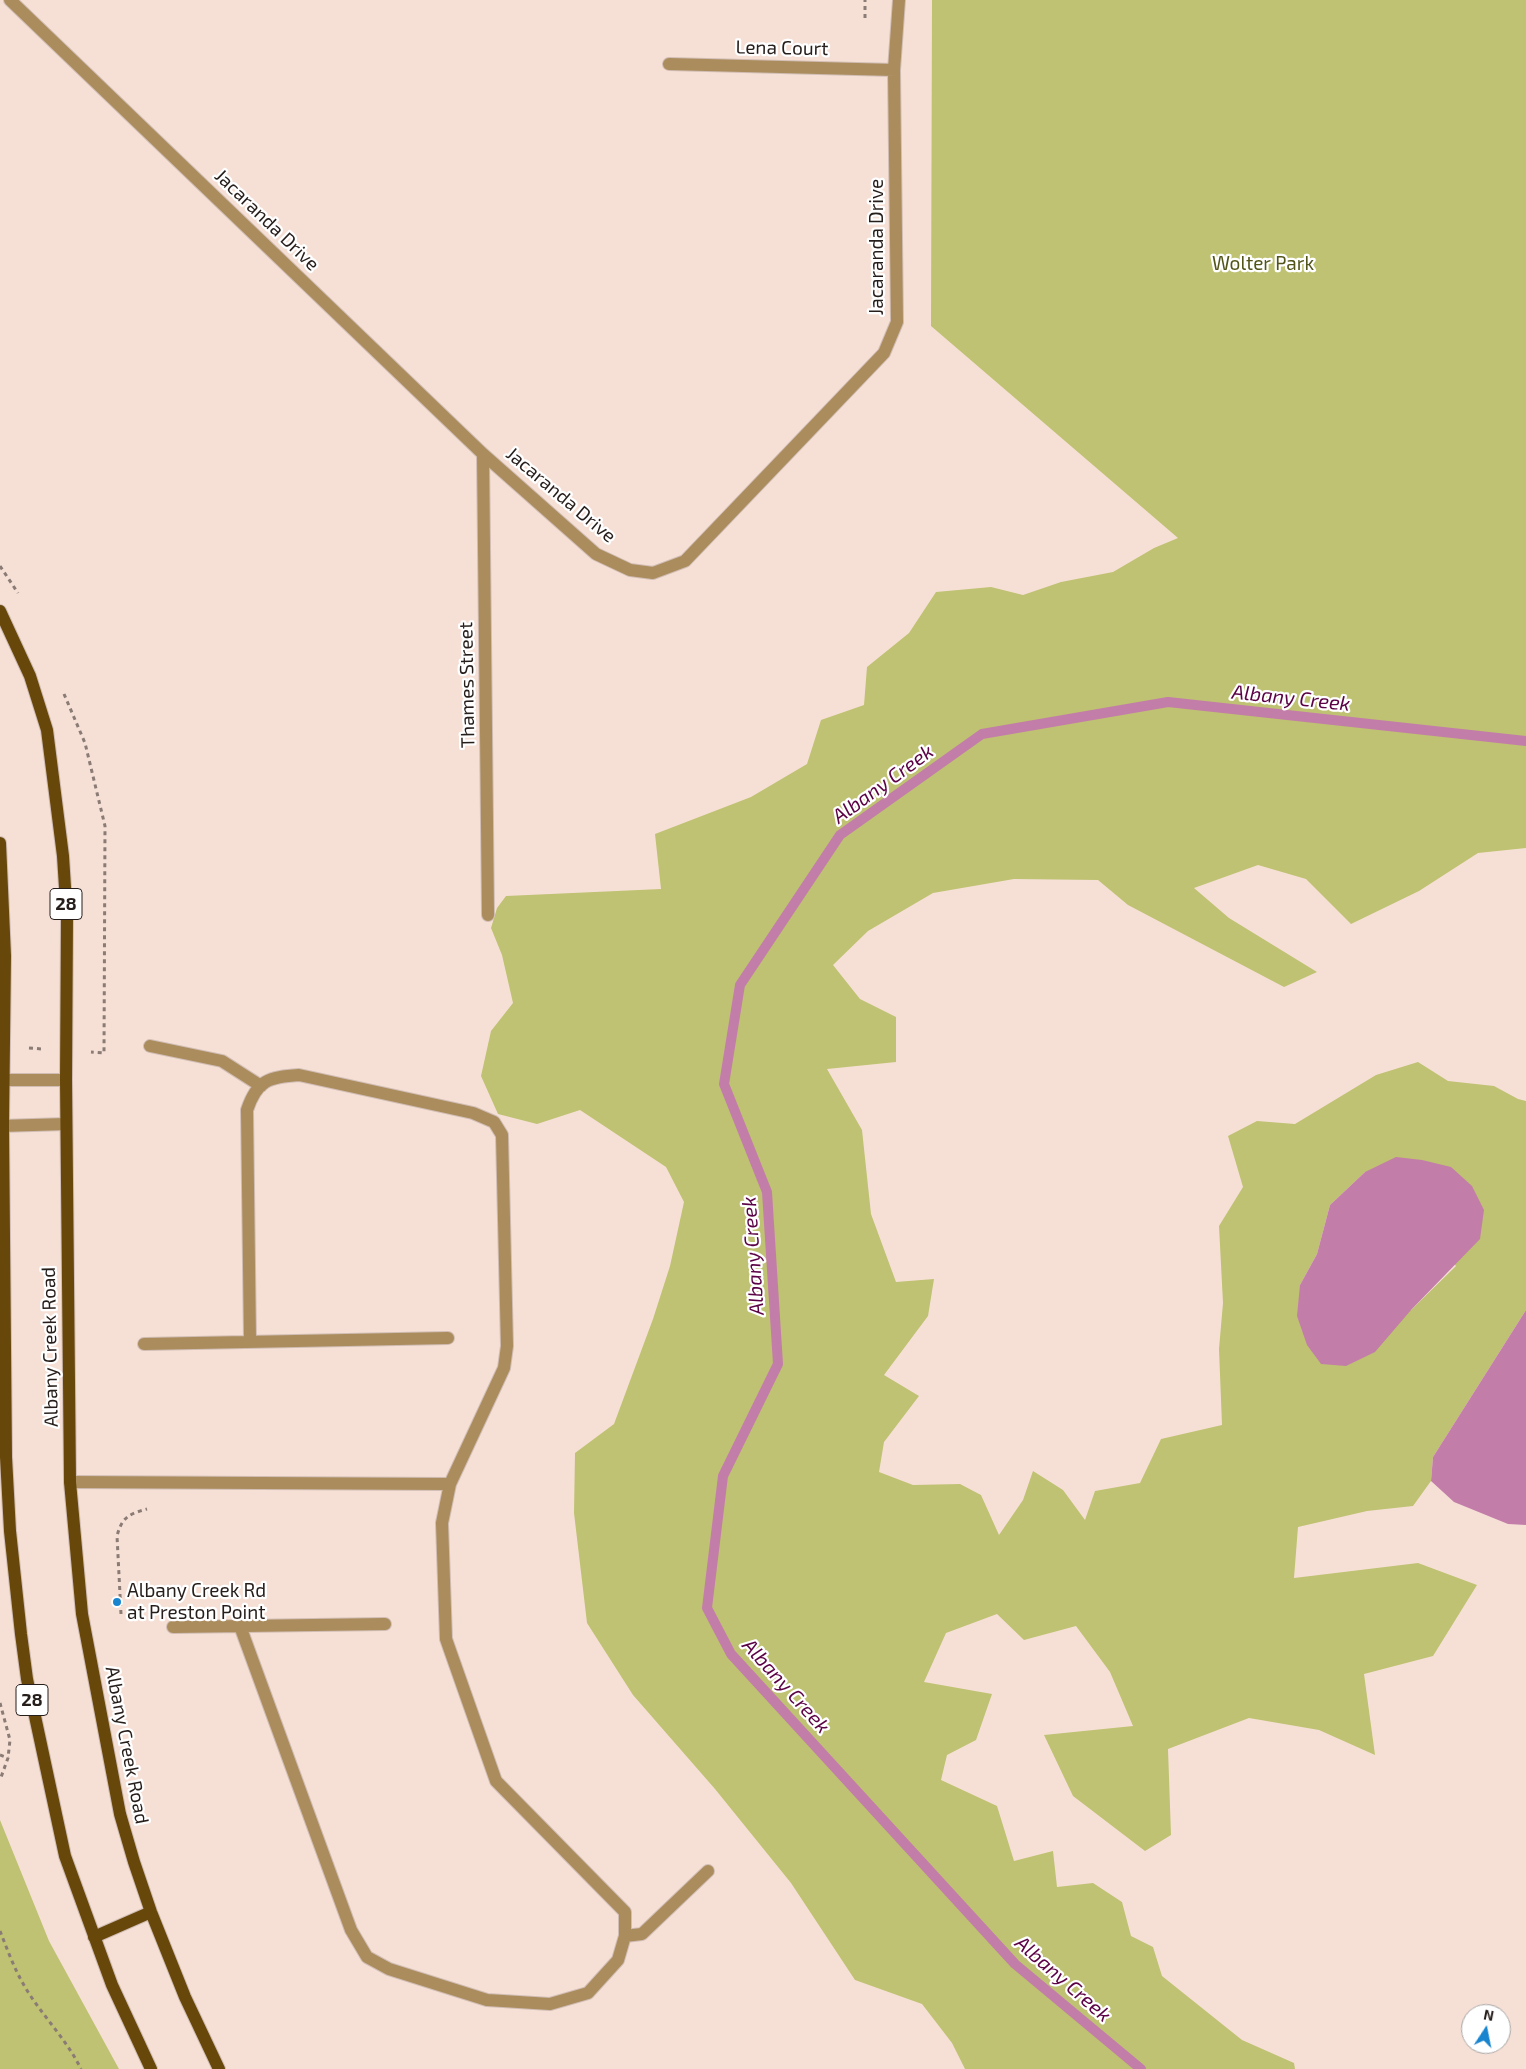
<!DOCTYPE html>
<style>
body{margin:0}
#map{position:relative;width:1526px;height:2069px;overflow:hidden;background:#f6e0d6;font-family:"Exo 2",sans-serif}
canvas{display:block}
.north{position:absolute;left:1461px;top:2004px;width:50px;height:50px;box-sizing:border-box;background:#fff;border:1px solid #a8a5a4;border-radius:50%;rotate:11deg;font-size:14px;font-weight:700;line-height:20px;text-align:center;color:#261e1b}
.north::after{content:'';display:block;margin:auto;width:18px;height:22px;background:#1985cf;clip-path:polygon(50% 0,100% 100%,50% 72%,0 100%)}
</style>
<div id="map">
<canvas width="1526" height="2069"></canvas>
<div class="north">N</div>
</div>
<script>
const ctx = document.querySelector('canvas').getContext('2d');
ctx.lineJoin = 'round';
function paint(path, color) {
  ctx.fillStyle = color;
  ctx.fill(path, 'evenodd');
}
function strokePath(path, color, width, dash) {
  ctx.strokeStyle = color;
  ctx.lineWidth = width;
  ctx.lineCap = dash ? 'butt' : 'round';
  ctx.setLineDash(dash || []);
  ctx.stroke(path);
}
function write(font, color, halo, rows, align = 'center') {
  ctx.font = font + ' "Exo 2",sans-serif';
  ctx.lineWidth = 4.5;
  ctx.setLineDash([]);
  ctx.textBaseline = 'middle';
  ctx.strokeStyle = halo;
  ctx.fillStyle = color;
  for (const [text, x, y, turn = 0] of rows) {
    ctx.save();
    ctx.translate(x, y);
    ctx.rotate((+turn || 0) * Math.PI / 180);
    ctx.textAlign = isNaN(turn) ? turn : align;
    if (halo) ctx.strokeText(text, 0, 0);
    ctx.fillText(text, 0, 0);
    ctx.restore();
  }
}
paint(new Path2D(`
 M 932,0 L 1526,0 L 1526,848 L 1478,853 L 1419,891 L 1351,924 L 1306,879 L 1258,865 L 1194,888 L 1229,918 L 1317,972 L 1284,987 L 1128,905 L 1098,880 L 1014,879 L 933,893 L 868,931 L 833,965 L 860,999 L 896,1017 L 896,1062 L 827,1069 L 862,1130 L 871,1214 L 896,1282 L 934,1279 L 928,1316 L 884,1375 L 919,1396 L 884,1442 L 879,1472 L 913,1485 L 960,1484 L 981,1495 L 999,1535 L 1023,1500 L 1033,1471 L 1063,1490 L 1085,1520 L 1095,1491 L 1140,1483 L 1161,1439 L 1222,1425 L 1219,1349 L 1223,1303 L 1219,1226 L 1243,1187 L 1228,1136 L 1257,1121 L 1295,1124 L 1376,1075 L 1418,1062 L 1448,1081 L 1494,1086 L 1518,1099 L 1526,1101 L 1526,1310 L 1433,1457 L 1431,1481 L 1413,1506 L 1367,1511 L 1298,1527 L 1294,1578 L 1418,1563 L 1477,1585 L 1433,1656 L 1364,1674 L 1375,1755 L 1319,1730 L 1249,1718 L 1168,1749 L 1171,1835 L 1145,1851 L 1073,1796 L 1044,1735 L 1133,1726 L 1110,1672 L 1076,1626 L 1024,1640 L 997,1614 L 946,1633 L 924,1682 L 992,1694 L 976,1740 L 947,1755 L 941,1780 L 997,1806 L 1014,1861 L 1053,1851 L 1057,1887 L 1093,1883 L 1122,1902 L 1131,1936 L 1153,1947 L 1162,1976 L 1242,2040 L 1294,2063 L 1295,2069 L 965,2069 L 952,2043 L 922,2004 L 855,1980 L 791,1883 L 715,1789 L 633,1695 L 587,1623 L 574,1513 L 575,1453 L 614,1424 L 653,1319 L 670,1266 L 684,1202 L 666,1167 L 580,1110 L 537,1124 L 498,1114 L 481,1076 L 491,1031 L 513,1003 L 502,955 L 491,928 L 497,908 L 506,896 L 661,889 L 655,834 L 751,797 L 807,764 L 821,720 L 864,705 L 867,667 L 909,633 L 936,592 L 991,587 L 1023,595 L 1061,582 L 1113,572 L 1154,548 L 1178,538 L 931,326 ZM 1365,1172 L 1456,1266 L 1411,1310 L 1300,1285 L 1317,1254 L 1330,1205 Z
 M 0,1820 L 49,1941 L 119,2069 L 0,2069 Z`), '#bfc272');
paint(new Path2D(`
 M 1396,1157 L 1422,1160 L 1451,1167 L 1472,1186 L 1484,1210 L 1480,1239 L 1411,1310 L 1375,1352 L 1346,1366 L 1321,1364 L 1307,1345 L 1297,1316 L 1300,1285 L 1317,1254 L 1330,1205 L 1365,1172 Z
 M 1526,1310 L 1526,1525 L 1508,1524 L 1454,1502 L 1431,1481 L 1433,1457 Z`), '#c37da9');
strokePath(new Path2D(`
 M 1141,2069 L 1015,1964 L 731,1654 L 707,1608 L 723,1476 L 778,1364 L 767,1192 L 724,1084 L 740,985 L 840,835 L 982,734 L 1168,702 L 1526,741`), '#c37da9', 10);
const minor = new Path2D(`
 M 10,0 L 483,454 L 596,554 L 630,570 L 653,573 L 685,561 L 884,353 L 897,322 L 894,70 L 899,0
 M 669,64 L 894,70
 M 483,454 L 488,915
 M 150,1046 L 222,1061 L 261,1086
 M 144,1344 L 448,1338
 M 70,1482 L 450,1484
 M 240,1626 L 351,1930 L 367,1957 L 389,1969 L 487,2000 L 550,2004 L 588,1993 L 618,1960 L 625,1936 L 625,1912 L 496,1781 L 446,1639 L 442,1523 L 450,1484 L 504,1368 L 507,1346 L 502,1135 L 494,1122 L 473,1113 L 299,1075 C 269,1077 257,1080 247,1110 L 250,1342
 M 173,1627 L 385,1624
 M 625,1936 L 642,1934 L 708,1871`);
const tertiary = new Path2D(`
 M 0,1080 L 66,1080
 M 0,1126 L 66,1124`);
const primary = new Path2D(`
 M 0,611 L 30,676 L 47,730 L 63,856 L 67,918 L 66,1080 L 70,1482 L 82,1614 L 120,1814 L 134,1862 L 151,1912 L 185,1997 L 219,2069
 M 0,843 L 5,956 L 3,1126 L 6,1457 L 10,1531 L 21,1634 L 27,1679 L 65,1856 L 112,1985 L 151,2069
 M 94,1937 L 151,1912`);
strokePath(minor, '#d1bdb4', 14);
strokePath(tertiary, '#d1bdb4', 14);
strokePath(primary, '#d1bdb4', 14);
strokePath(new Path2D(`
 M 865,18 L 865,0
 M 0,566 L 18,593
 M 64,694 L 85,743 L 105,826 L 104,1053 L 91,1052
 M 29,1048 L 42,1049
 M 121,1614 L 117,1536 C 122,1517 129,1514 147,1509
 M 0,1703 L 10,1740 L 8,1758 L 0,1780
 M 0,1755 L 8,1758
 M 0,1931 C 6,1946 12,1963 20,1978 C 37,2011 65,2036 81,2069`), '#8a7b75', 3, [4, 4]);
strokePath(minor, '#aa8c5d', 12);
strokePath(tertiary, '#aa8c5d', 12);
strokePath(primary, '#67470a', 12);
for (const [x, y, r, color] of [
 [117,1602,5,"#1985cf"]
]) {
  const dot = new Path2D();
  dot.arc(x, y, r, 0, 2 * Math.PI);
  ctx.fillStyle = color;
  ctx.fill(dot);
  strokePath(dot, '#fff', 2);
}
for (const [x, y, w] of [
 [66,904,32],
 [32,1700,32]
]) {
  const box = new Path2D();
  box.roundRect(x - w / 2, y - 15.5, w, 31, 4);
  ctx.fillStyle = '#fff';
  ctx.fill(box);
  strokePath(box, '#261e1b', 1);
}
write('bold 18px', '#261e1b', null, [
 ["28",66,904],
 ["28",32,1700]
]);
write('19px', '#261e1b', '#fff', [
 ["Lena Court",782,48,1],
 ["Jacaranda Drive",267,220,44],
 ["Jacaranda Drive",877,247,-90],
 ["Jacaranda Drive",561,495,40],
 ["Thames Street",467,685,-91],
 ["Albany Creek Road",50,1347,-91],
 ["Albany Creek Road",127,1745,79]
]);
write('19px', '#535419', '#fff', [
 ["Wolter Park",1263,264]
]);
write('19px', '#261e1b', '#fff', [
 ["Albany Creek Rd",127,1591],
 ["at Preston Point",127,1613]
], 'left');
write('italic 20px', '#5b0345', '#fff', [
 ["Albany Creek",1291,698,6],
 ["Albany Creek",883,784,-36],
 ["Albany Creek",753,1256,-94],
 ["Albany Creek",786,1686,48],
 ["Albany Creek",1063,1979,41]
]);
</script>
